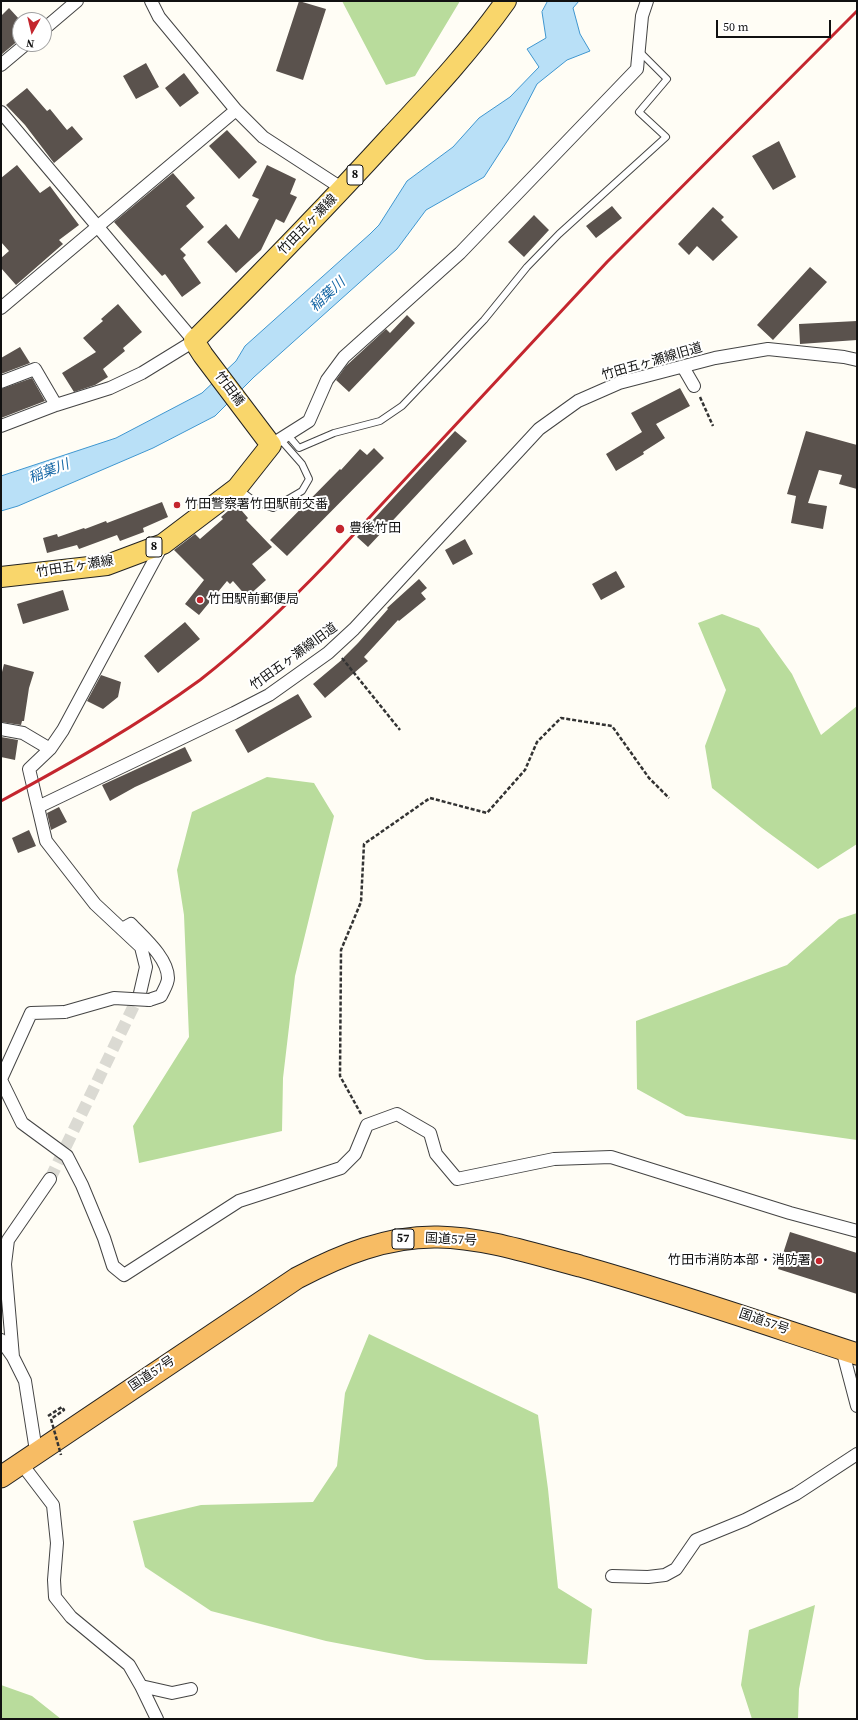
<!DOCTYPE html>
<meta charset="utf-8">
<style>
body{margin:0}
#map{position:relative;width:858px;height:1720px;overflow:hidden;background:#fffdf5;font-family:"Source Serif 4",serif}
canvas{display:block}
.frame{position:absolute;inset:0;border:2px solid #111;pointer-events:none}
.north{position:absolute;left:12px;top:12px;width:40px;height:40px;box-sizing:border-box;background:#fff;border:1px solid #a0a0a0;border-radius:50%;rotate:188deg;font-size:11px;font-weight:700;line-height:16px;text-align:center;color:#111}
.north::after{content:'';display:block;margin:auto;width:14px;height:18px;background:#c4262e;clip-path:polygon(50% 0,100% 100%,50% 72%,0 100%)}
.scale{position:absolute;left:716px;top:20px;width:115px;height:18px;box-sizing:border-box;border:2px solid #111;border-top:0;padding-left:5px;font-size:12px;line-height:14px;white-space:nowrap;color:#111;-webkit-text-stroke:3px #fff;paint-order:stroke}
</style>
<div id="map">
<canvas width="858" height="1720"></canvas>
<div class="frame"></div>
<div class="north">N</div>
<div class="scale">50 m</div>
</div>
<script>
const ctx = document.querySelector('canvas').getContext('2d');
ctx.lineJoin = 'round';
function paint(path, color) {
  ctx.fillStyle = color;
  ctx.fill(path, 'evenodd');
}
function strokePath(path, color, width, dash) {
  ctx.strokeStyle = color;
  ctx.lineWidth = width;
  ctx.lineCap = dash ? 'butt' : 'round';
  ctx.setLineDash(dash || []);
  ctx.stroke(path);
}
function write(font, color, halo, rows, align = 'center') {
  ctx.font = font + ' "Source Serif 4","Noto Sans JP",serif';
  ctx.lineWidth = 4;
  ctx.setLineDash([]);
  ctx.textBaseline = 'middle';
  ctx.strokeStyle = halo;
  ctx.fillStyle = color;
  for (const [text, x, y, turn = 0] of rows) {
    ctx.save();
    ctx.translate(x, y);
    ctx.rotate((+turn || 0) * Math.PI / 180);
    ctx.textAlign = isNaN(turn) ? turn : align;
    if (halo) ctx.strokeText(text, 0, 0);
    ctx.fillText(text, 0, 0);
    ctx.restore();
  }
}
paint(new Path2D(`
 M 342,1 L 460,1 L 415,76 L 386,85 Z
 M 722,614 L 759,628 L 792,674 L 821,735 L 857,706 L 857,844 L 818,869 L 762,828 L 712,788 L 705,746 L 726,690 L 698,623 Z
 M 267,777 L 314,783 L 334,816 L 295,976 L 283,1078 L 282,1131 L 139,1163 L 133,1126 L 189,1037 L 184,915 L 177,870 L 192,812 Z
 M 857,913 L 857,1140 L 686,1116 L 637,1089 L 636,1021 L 787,965 L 839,919 Z
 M 369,1334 L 538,1415 L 548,1489 L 558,1588 L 592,1609 L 587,1664 L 426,1660 L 326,1641 L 211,1611 L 145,1567 L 133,1521 L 201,1505 L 313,1502 L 337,1466 L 345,1393 Z
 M 815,1605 L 799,1689 L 798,1719 L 752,1719 L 741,1685 L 749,1630 Z
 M 1,1685 L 32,1696 L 61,1719 L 1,1719 Z`), '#b9dc9c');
const water = new Path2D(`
 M 548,1 L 579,1 L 573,8 L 580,34 L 590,51 L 567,60 L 537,84 L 508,140 L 484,177 L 426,210 L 397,249 L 254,377 L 215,416 L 153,448 L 18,506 L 1,511 L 1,476 L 116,438 L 202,393 L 236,361 L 245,346 L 370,234 L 379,225 L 407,181 L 453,147 L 479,118 L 510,97 L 539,67 L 527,49 L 546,38 L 542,12 Z`);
paint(water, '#b9e0f7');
strokePath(water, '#3f96cf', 1);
paint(new Path2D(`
 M 299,1 L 326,9 L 303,80 L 276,71 Z
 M 9,8 L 20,20 L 20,39 L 1,55 L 1,16 Z
 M 146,63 L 159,87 L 136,99 L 123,76 Z
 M 184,73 L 199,93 L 180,107 L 165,88 Z
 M 27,88 L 47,111 L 50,109 L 67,130 L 72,126 L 83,139 L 54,163 L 25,125 L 6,105 Z
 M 227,130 L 257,162 L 239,179 L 209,146 Z
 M 779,141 L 796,177 L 773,190 L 752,156 Z
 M 17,165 L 40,193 L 50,186 L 79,225 L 59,240 L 63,244 L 16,285 L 1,268 L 1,258 L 9,251 L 1,242 L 1,178 Z
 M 267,165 L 296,179 L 290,194 L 297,197 L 284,223 L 276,219 L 261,250 L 236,273 L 207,242 L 226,224 L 239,239 L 259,199 L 252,196 Z
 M 173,173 L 195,198 L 186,206 L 204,227 L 180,249 L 186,255 L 183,258 L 201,283 L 182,297 L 165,274 L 162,276 L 114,222 Z
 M 612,206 L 622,218 L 596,238 L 586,226 Z
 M 713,207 L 724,217 L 721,220 L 738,237 L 713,261 L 697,246 L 689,255 L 678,244 Z
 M 534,215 L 549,230 L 524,257 L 508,242 Z
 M 810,267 L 827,282 L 773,340 L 757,325 Z
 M 118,304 L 142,332 L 123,348 L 125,351 L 103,369 L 108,377 L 95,385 L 74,392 L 62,373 L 96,352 L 83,338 L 103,321 L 101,319 Z
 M 407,315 L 415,323 L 349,392 L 336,380 L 346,366 L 386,329 L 390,333 Z
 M 857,321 L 857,340 L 800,344 L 799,324 Z
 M 20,347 L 30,363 L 1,374 L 1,358 Z
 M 32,378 L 45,401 L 1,418 L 1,389 Z
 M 680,388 L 690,406 L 656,424 L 665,438 L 643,452 L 644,454 L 616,471 L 606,454 L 642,432 L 631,413 Z
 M 455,431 L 467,441 L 368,547 L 357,537 Z
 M 806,431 L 857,445 L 857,489 L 839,484 L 842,475 L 819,470 L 808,503 L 827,506 L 823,529 L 791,523 L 796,496 L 787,494 Z
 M 374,448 L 384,458 L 287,556 L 270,540 L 340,469 L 341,470 L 360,449 L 367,455 Z
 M 162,502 L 168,517 L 143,528 L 144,532 L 120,541 L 117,535 L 79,549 L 77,545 L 47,553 L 43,538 L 57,534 L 58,537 L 84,528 L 85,529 L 106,521 L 107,523 Z
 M 236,504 L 248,518 L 246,520 L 272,547 L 252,564 L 266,580 L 247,597 L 233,581 L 230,584 L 227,581 L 199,615 L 185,604 L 204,580 L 174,550 L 195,534 L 200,539 L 223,519 L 221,517 Z
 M 465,539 L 473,554 L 453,565 L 445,550 Z
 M 616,571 L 625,587 L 601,600 L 592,584 Z
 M 419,579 L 427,588 L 421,593 L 426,599 L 399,621 L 398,620 L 364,657 L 368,661 L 325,698 L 313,684 L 344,658 L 344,657 L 358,643 L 388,609 L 387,608 Z
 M 63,590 L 69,610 L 23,624 L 17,604 Z
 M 185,622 L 200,639 L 158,673 L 144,656 Z
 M 4,664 L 34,672 L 29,688 L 24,721 L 22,721 L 21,725 L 1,722 L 1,676 Z
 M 101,675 L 121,682 L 118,697 L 103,709 L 87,701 Z
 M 298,694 L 312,717 L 248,753 L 235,730 Z
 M 1,737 L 18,740 L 15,760 L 1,757 Z
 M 185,747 L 192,761 L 135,787 L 110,801 L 102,785 Z
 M 59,807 L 67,822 L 51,830 L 47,813 Z
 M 29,830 L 36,846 L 18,853 L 12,838 Z
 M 790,1232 L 857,1253 L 857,1294 L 778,1269 Z`), '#5a524d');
strokePath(new Path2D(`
 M 50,1179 L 140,993`), '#dbdad3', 12, [12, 6]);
const service = new Path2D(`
 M 287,434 L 299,448 L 334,433 L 380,421 L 402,406 L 484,320 L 527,267 L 559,234 L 666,137 L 639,112 L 667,79 L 639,51
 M 239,489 L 254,501 L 273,508 L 302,491 L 309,479 L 302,464 L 280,439`);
const minor = new Path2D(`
 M 151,1 L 159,17 L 236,110 L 263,137 L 343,189
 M 44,29 L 77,1
 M 1,65 L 26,44
 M 1,112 L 194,341 L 142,373 L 110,388 L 56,405 L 1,426
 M 1,308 L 236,110
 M 683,367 L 694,386
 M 1,382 L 35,369 L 56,405
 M 271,445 L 309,421 L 327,380 L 344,357 L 460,253 L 637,69 L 642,16 L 647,1
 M 163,544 L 63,730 L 50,749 L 29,769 L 38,807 L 234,713 L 269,695 L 328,653 L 354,629 L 539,429 L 578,401 L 619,383 L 715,358 L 768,349 L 844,357 L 857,360
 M 1,729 L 23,733 L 50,749
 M 38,807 L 46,841 L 95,904 L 141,947 L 146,967 L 140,993
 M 122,929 L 131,924 C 143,937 168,958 168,978 C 168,984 163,991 161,996 L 149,1000
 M 1,1079 L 31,1013 L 65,1012
 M 1,1080 L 22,1123 L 67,1156 L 82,1185 L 104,1238 L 113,1266 L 124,1275 L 239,1201 L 341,1168 L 355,1154 L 367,1125 L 397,1114 L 430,1133 L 436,1154 L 457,1179 L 554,1159 L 611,1157 L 790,1213 L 857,1231
 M 1,1340 L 13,1357 L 25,1381 L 36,1451
 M 842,1349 L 857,1406
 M 13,1357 L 5,1264 L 8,1240 L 50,1179
 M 21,1463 L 53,1505 L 57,1543 L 54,1580 L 55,1597 L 71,1617 L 129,1665 L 141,1686 L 172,1693 L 191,1689
 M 612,1576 L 648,1577 L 665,1575 L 676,1569 L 696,1540 L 745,1520 L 796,1494 L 857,1454
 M 141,1686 L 157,1719`);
const primary = new Path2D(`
 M 1,577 L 107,565 L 163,544 L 237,488 L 271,445 L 203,355 L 194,341 C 261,274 327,206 391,136 C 431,93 472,49 506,1`);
const trunk = new Path2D(`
 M 1,1477 L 297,1278 C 341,1255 387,1236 438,1237 C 486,1238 533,1254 580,1266 C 673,1292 765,1324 857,1354`);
strokePath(service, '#444', 8);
strokePath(minor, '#444', 14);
strokePath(primary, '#222', 22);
strokePath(trunk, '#222', 23);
strokePath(new Path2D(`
 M 700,397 L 713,426
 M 342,658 L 400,730
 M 361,1114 L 340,1076 L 341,950 L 361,902 L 364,844 L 430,798 L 487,813 L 525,770 L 537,742 L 561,718 L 612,726 L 649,778 L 669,798
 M 48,1416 L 62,1407 L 64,1410 L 51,1419`), '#333', 2.5, [4, 2]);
strokePath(service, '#fff', 6);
strokePath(minor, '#fff', 12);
strokePath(primary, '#f9d66b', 20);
strokePath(trunk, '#f7bc64', 21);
strokePath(new Path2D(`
 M 1,801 C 69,764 137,726 200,680 C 246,644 288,604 329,561 L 607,262 L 857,11`), '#c4262e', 3);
const minorBridge = new Path2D(`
 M 65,1012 L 114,998 L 149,1000`);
strokePath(minorBridge, '#444', 14, []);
strokePath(new Path2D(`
 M 51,1419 L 61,1455`), '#333', 2.5, [4, 2]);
strokePath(minorBridge, '#fff', 12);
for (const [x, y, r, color] of [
 [177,505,4,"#c4262e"],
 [340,529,5,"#c4262e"],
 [200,600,4,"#c4262e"],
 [819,1261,4,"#c4262e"]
]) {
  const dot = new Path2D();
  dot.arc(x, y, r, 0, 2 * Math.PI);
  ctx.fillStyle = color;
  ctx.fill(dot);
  strokePath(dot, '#fff', 1.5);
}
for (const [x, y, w] of [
 [355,175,16],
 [154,547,16],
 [403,1239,22]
]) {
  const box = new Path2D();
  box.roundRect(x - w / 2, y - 10, w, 20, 3);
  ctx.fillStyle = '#fff';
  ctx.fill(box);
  strokePath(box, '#111', 1);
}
write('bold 12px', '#111', null, [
 ["8",355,175],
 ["8",154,547],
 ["57",403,1239]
]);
write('13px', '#111', '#fff', [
 ["竹田五ヶ瀬線",308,225,-46],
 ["竹田五ヶ瀬線旧道",652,362,-16],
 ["竹田橋",229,389,53],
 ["竹田五ヶ瀬線",75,567,-9],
 ["竹田五ヶ瀬線旧道",294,657,-36],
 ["国道57号",451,1240,3],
 ["国道57号",764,1322,19],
 ["国道57号",152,1374,-34]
]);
write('13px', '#111', '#fff', [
 ["竹田警察署竹田駅前交番",185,505],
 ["豊後竹田",349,529],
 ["竹田駅前郵便局",208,600],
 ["竹田市消防本部・消防署",811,1261,"right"]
], 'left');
write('italic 14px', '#1768a6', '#fff', [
 ["稲葉川",328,295,-43],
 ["稲葉川",49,472,-21]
]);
</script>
